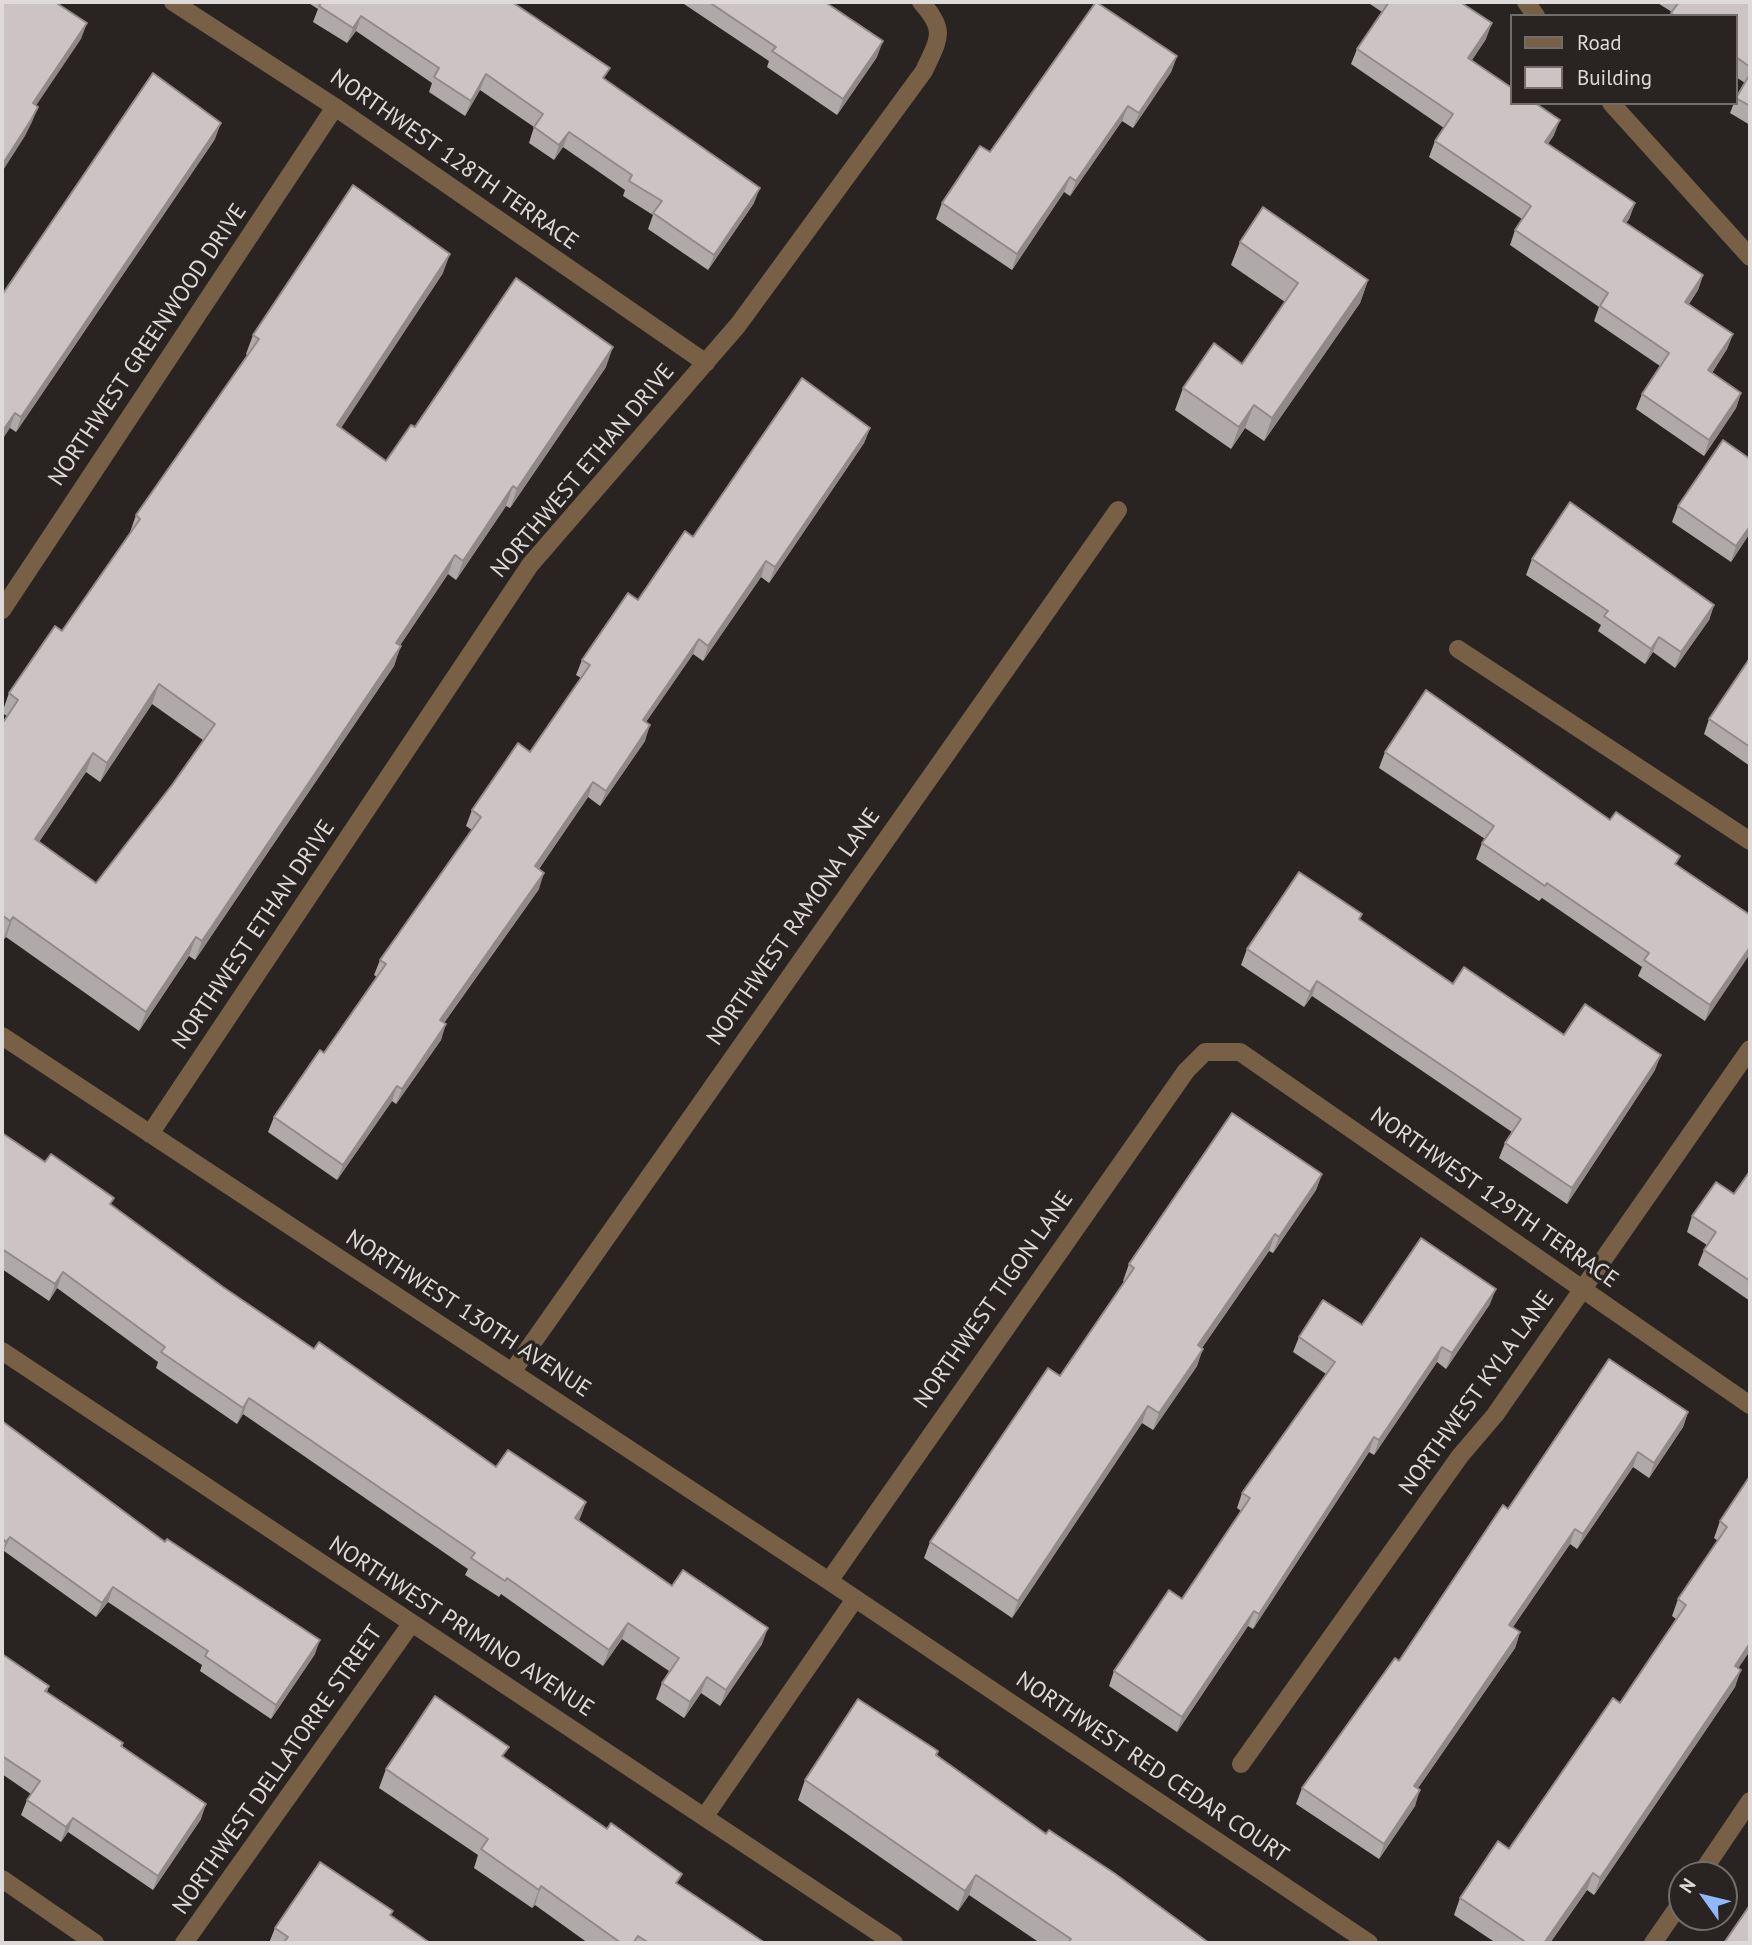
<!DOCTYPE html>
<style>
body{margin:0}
#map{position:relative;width:1752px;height:1945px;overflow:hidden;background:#292422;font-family:"PT Sans",sans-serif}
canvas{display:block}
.frame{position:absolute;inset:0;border:4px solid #dedad9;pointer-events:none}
.legend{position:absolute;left:1510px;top:14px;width:228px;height:91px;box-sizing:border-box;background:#292422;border:2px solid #716d6b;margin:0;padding:9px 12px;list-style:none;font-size:21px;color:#dedad9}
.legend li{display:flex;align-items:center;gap:14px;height:35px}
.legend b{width:35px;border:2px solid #716d6b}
.north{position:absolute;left:1668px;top:1861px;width:70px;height:70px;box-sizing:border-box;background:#292422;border:2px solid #716d6b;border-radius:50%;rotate:304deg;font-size:19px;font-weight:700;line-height:28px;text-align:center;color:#dedad9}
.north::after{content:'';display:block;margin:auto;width:24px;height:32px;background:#91b8fd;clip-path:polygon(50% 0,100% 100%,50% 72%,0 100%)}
</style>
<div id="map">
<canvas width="1752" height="1945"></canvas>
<div class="frame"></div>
<ul class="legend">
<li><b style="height:9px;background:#776046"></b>Road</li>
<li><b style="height:19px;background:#ccc4c4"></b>Building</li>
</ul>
<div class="north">N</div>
</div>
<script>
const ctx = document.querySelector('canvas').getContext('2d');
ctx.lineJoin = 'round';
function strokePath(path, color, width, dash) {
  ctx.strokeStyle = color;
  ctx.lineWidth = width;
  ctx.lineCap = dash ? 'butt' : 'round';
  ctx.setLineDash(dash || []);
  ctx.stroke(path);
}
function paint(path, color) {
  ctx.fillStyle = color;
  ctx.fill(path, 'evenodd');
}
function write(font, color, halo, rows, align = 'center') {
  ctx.font = font + ' "PT Sans",sans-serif';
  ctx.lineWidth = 7;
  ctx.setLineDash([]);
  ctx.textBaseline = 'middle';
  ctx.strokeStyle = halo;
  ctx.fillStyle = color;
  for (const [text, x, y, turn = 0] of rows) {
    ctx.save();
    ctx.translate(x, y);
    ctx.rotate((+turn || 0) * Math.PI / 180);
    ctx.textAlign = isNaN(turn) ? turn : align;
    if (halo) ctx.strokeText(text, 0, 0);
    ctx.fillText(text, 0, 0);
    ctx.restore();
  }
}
strokePath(new Path2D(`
 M 173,2 L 335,107 L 706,363
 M 1526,2 L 1536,16
 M 1611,103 L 1750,257
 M 2,610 L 335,107
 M 1458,649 L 1750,841
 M 2,1036 L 829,1581 L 1369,1943
 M 150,1134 L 530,565 L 738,325 L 924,71 C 939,38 947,31 921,2
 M 2,1351 L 894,1943
 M 512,1372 L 1118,510
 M 829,1581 L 1186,1071 L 1205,1052 L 1240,1052 L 1750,1405
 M 1241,1764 L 1460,1456 L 1495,1415 L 1750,1049
 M 705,1816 L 855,1599
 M 1700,1875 L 1750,1801
 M 2,1879 L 95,1943
 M 184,1943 L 411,1624
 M 1653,1943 L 1682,1901`), '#776046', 18);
paint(new Path2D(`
 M 307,2 L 512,2 L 754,203 L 708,270 L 648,229 L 653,215 L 623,196 L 625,190 L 563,147 L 554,160 L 529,143 L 534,127 L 480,90 L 465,116 L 429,92 L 432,83 L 356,31 L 347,43 L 313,22 L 318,9 Z
 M 681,2 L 825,2 L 877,57 L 837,115 L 767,67 L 769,61 Z
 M 1367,2 L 1460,2 L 1486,39 L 1472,60 L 1554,135 L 1548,144 L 1635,203 L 1629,219 L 1626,223 L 1703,275 L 1698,290 L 1689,304 L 1733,334 L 1727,349 L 1712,373 L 1741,393 L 1736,408 L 1704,456 L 1636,409 L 1642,394 L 1660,366 L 1594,321 L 1599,307 L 1510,245 L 1515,230 L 1522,219 L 1429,157 L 1435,141 L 1444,128 L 1351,64 L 1357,49 L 1382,12 Z
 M 1656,2 L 1750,2 L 1750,125 L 1730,113 L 1734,103 L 1736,103 L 1736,97 L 1745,83 L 1736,77 L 1736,16 L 1670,16 L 1672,12 Z
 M 1177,56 L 1171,72 L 1133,128 L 1122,121 L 1070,196 L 1064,192 L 1012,270 L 936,219 L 942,203 L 990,152 Z
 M 215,139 L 16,432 L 10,428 L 2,295 Z
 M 1240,242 L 1368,280 L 1360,303 L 1264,441 L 1245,428 L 1231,449 L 1175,410 L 1183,388 L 1242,364 L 1285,302 L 1231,265 Z
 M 443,273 L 340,428 L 386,461 L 415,427 L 606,367 L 510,508 L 506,506 L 456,580 L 448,574 L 400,645 L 394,666 L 195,960 L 189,956 L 139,1031 L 6,937 L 3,940 L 2,939 L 2,724 L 7,716 L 2,713 L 9,693 L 62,631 L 129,535 L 136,515 L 248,356 L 246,354 L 253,335 ZM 152,704 L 203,740 L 172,785 L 96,883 L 39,842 L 86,772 L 100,782 Z
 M 870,428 L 864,443 L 769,583 L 761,577 L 703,661 L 693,654 L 646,722 L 645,741 L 600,806 L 588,797 L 539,869 L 539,889 L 444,1023 L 441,1040 L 396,1104 L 392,1101 L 337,1180 L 268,1132 L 274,1117 L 324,1053 L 377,977 L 374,975 L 380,960 L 472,830 L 466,826 L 472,810 L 530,752 L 581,678 L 576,675 L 582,660 L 638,600 L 693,537 Z
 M 1678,506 L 1750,533 L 1731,562 L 1672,522 Z
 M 1532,559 L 1714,605 L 1709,620 L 1675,668 L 1653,652 L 1645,664 L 1598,631 L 1601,625 L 1526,575 Z
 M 1750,658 L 1750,766 L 1704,734 L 1709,719 Z
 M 1385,752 L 1610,820 L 1750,915 L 1705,1021 L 1638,976 L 1642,967 L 1542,898 L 1539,901 L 1476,859 L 1482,843 L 1485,839 L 1379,768 Z
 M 1360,920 L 1453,984 L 1564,1035 L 1655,1070 L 1567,1204 L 1499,1158 L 1505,1143 L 1512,1132 L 1312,996 L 1304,1007 L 1241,965 L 1247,949 Z
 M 2,1133 L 111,1206 L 223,1287 L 314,1349 L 496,1467 L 586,1502 L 579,1520 L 672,1586 L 762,1644 L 720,1706 L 701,1693 L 684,1718 L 656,1699 L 662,1683 L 669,1671 L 622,1639 L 603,1666 L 501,1594 L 499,1597 L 465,1575 L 468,1569 L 243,1414 L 237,1424 L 156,1368 L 158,1362 L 57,1288 L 49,1301 L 2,1269 Z
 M 1750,1171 L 1750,1301 L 1698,1265 L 1704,1250 L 1707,1245 L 1687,1232 L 1692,1216 L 1734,1194 Z
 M 1322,1174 L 1316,1190 L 1273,1253 L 1269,1251 L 1202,1348 L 1197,1366 L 1153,1430 L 1142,1423 L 1012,1618 L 924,1558 L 930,1542 L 1060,1376 L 1125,1282 L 1123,1281 L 1129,1264 Z
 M 1490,1304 L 1446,1369 L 1437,1362 L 1374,1455 L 1369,1452 L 1253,1629 L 1248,1626 L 1177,1732 L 1109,1686 L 1114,1671 L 1182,1599 L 1241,1511 L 1237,1508 L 1242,1493 L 1326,1374 L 1293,1352 L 1299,1337 Z
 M 1688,1412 L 1683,1427 L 1649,1478 L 1633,1467 L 1577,1549 L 1570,1544 L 1513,1627 L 1520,1632 L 1515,1648 L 1418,1788 L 1415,1806 L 1379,1859 L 1296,1804 L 1302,1788 L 1399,1661 L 1508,1509 Z
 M 2,1421 L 315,1654 L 271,1719 L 200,1671 L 202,1665 L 108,1602 L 96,1617 L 4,1551 L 2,1555 Z
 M 1750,1476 L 1739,1668 L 1735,1687 L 1594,1895 L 1587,1890 L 1550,1943 L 1496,1943 L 1454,1915 L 1460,1898 L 1509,1849 L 1620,1703 L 1676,1619 L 1672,1616 L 1678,1599 L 1718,1541 L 1714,1538 L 1720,1521 Z
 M 2,1654 L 49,1686 L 47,1692 L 123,1743 L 122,1747 L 201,1819 L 153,1890 L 68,1832 L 61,1842 L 21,1815 L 27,1800 L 31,1794 L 2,1774 Z
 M 936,1756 L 1046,1834 L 1209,1943 L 1040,1943 L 969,1895 L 958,1911 L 798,1800 L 805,1780 Z
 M 505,1758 L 678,1885 L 765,1943 L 588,1943 L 535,1905 L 532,1908 L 474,1868 L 478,1855 L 379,1788 L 386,1769 Z
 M 391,1916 L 430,1943 L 269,1943 L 275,1928 Z`), '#afa9a9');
paint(new Path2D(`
 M 361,16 L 356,31 L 347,43 L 353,28 Z
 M 87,23 L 81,39 L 27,119 L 33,103 Z
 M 1492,23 L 1486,39 L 1463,73 L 1468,58 Z
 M 883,41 L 877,57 L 837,115 L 843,99 Z
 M 1177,56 L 1171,72 L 1133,128 L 1139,113 Z
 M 486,74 L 480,90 L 465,116 L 471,101 Z
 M 1128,106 L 1122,121 L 1070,196 L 1076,181 Z
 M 38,107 L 32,122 L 25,136 L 2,172 L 2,165 Z
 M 1560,120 L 1554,135 L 1539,157 L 1545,142 Z
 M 221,123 L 215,139 L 16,432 L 21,417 Z
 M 569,132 L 563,147 L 554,160 L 559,145 Z
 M 1070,177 L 1064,192 L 1012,270 L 1017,254 Z
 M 760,188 L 754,203 L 708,270 L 714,255 Z
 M 1635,203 L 1629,219 L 1617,236 L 1623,221 Z
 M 450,254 L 443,273 L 330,445 L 337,425 Z
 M 1703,275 L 1698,290 L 1680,317 L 1685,302 Z
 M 1368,280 L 1360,303 L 1264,441 L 1272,418 Z
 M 1733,334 L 1727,349 L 1703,386 L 1708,370 Z
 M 613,347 L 606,367 L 510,508 L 517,489 Z
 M 1741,393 L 1736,408 L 1704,456 L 1709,440 Z
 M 1254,405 L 1245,428 L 1231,449 L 1239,427 Z
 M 15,413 L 10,428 L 2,440 L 2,432 Z
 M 870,428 L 864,443 L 769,583 L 775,567 Z
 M 513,486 L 506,506 L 456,580 L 463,561 Z
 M 1750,526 L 1750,533 L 1731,562 L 1736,546 Z
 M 455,555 L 448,574 L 389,662 L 396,643 Z
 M 766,561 L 761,577 L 703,661 L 708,646 Z
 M 1714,605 L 1709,620 L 1675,668 L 1681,652 Z
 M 1659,637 L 1653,652 L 1645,664 L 1651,649 Z
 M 699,639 L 693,654 L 637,735 L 643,720 Z
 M 401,646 L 394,666 L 195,960 L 202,941 Z
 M 159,684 L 152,704 L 100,782 L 107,763 Z
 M 650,725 L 645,741 L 600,806 L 606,791 Z
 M 93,753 L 86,772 L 28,858 L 35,839 Z
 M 593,782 L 588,797 L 530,882 L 535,866 Z
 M 544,873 L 539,889 L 435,1035 L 440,1020 Z
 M 13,917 L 6,937 L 3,940 L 10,921 Z
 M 196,937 L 189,956 L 139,1031 L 146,1012 Z
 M 1750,947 L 1750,954 L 1705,1021 L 1710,1005 Z
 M 1317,981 L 1312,996 L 1304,1007 L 1310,992 Z
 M 446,1024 L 441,1040 L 396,1104 L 402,1089 Z
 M 1661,1055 L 1655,1070 L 1567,1204 L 1572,1188 Z
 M 397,1086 L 392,1101 L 337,1180 L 343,1165 Z
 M 1322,1174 L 1316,1190 L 1273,1253 L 1279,1237 Z
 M 1275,1234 L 1269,1251 L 1192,1362 L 1198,1345 Z
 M 63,1272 L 57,1288 L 49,1301 L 55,1284 Z
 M 1496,1289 L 1490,1304 L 1446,1369 L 1452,1353 Z
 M 1442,1347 L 1437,1362 L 1374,1455 L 1379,1440 Z
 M 1203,1349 L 1197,1366 L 1153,1430 L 1159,1413 Z
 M 249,1398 L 243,1414 L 237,1424 L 243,1408 Z
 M 1148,1406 L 1142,1423 L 1012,1618 L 1018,1601 Z
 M 1688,1412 L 1683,1427 L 1649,1478 L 1654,1463 Z
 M 1374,1437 L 1369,1452 L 1253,1629 L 1259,1614 Z
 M 1638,1452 L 1633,1467 L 1577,1549 L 1583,1534 Z
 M 586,1502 L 580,1518 L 569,1534 L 575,1518 Z
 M 1575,1529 L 1570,1544 L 1504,1640 L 1509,1625 Z
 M 10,1537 L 4,1551 L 2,1555 L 6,1542 Z
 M 113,1587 L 108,1602 L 96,1617 L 102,1603 Z
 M 1254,1611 L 1248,1626 L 1177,1732 L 1182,1717 Z
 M 628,1623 L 622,1639 L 603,1666 L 609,1650 Z
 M 768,1628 L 762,1644 L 720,1706 L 726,1690 Z
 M 1520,1632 L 1515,1648 L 1409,1801 L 1414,1786 Z
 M 320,1640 L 315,1654 L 271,1719 L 276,1705 Z
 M 1750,1643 L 1750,1651 L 1729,1682 L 1735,1666 Z
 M 1741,1670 L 1735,1687 L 1594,1895 L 1600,1878 Z
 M 707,1677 L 701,1693 L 684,1718 L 690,1702 Z
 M 1420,1790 L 1415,1806 L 1379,1859 L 1384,1844 Z
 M 206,1804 L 201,1819 L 153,1890 L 158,1876 Z
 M 73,1818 L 68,1832 L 61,1842 L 66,1827 Z
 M 1593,1873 L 1587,1890 L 1550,1943 L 1544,1943 Z
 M 976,1875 L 969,1895 L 958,1911 L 965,1891 Z
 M 541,1886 L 535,1905 L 532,1908 L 539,1890 Z`), '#8f8989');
const building = new Path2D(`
 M 2,2 L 55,2 L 87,23 L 33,103 L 38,107 L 31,120 L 2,165 Z
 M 322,2 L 512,2 L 610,68 L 603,78 L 760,188 L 714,255 L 653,213 L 662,201 L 629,181 L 632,175 L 569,132 L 559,145 L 534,127 L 543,114 L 486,74 L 471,101 L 434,77 L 439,68 L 361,16 L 353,28 L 319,6 Z
 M 709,2 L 825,2 L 883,41 L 843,99 L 772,51 L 776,47 Z
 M 1096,2 L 1177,56 L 1139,113 L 1128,106 L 1076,181 L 1070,177 L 1017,254 L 942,203 L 980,146 L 990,152 Z
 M 1389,2 L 1460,2 L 1492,23 L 1468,58 L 1512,88 L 1512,103 L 1535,103 L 1560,120 L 1545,142 L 1635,203 L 1623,221 L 1703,275 L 1685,302 L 1733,334 L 1708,370 L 1741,393 L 1709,440 L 1642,394 L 1669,353 L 1600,306 L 1608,293 L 1515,230 L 1531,206 L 1435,141 L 1453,114 L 1357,49 Z
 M 1679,2 L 1750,2 L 1750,67 L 1736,57 L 1736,16 L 1674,16 L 1671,13 Z
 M 153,73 L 221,123 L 21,417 L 15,413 L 2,432 L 2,295 Z
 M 1750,74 L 1750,106 L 1736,98 Z
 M 353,185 L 450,254 L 337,425 L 386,461 L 411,425 L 415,427 L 516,278 L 613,347 L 517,489 L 513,486 L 463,561 L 455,555 L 396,643 L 401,646 L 202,941 L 196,937 L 146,1012 L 13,917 L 10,921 L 2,915 L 2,724 L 18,700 L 9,693 L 55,626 L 62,631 L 140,519 L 136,515 L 259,339 L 253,335 ZM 159,684 L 215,724 L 172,785 L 96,883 L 35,839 L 93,753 L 107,763 Z
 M 1263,207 L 1368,280 L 1272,418 L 1254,405 L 1239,427 L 1183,388 L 1214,343 L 1242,364 L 1298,283 L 1240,242 Z
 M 802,378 L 870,428 L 775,567 L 766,561 L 708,646 L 699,639 L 643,720 L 650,725 L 606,791 L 593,782 L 535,866 L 544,873 L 440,1020 L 446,1024 L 402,1089 L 397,1086 L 343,1165 L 274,1117 L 320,1050 L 324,1053 L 386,964 L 380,960 L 481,817 L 472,810 L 518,743 L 530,752 L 590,665 L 582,660 L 628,593 L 638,600 L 685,531 L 693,537 Z
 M 1723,440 L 1750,459 L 1750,526 L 1736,546 L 1678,506 Z
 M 1570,502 L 1714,605 L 1681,652 L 1659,637 L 1651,649 L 1604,616 L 1608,611 L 1532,559 Z
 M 1750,658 L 1750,747 L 1709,719 Z
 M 1426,690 L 1610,820 L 1616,812 L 1680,856 L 1675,864 L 1750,915 L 1750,947 L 1710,1005 L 1644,960 L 1649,953 L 1547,883 L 1545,886 L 1482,843 L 1494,826 L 1385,752 Z
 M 1299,872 L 1362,914 L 1359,919 L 1453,984 L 1464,967 L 1564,1035 L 1585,1004 L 1661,1055 L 1572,1188 L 1505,1143 L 1521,1119 L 1317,981 L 1310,992 L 1247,949 Z
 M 1232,1113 L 1322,1174 L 1279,1237 L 1275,1234 L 1198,1345 L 1203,1349 L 1159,1413 L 1148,1406 L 1018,1601 L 930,1542 L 1048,1368 L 1060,1376 L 1134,1268 L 1129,1264 Z
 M 2,1133 L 45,1162 L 51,1154 L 114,1198 L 110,1204 L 223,1287 L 314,1349 L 319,1342 L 496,1467 L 508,1450 L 586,1502 L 575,1518 L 672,1586 L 683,1570 L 768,1628 L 726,1690 L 707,1677 L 690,1702 L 662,1683 L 679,1658 L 628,1623 L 609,1650 L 507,1578 L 505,1581 L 471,1558 L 475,1553 L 249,1398 L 243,1408 L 161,1352 L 165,1347 L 63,1272 L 55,1284 L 2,1249 Z
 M 1750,1171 L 1750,1281 L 1704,1250 L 1716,1232 L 1692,1216 L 1716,1182 L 1734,1194 Z
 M 1421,1238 L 1496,1289 L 1452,1353 L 1442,1347 L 1379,1440 L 1374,1437 L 1259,1614 L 1254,1611 L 1182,1717 L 1114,1671 L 1169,1590 L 1182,1599 L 1250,1498 L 1242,1493 L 1335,1362 L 1299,1337 L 1323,1300 L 1362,1325 Z
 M 1609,1359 L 1688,1412 L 1654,1463 L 1638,1452 L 1583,1534 L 1575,1529 L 1509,1625 L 1520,1632 L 1414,1786 L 1420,1790 L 1384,1844 L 1302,1788 L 1395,1658 L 1399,1661 L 1503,1505 L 1508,1509 Z
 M 2,1421 L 165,1542 L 167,1539 L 320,1640 L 276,1705 L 205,1656 L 208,1651 L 113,1587 L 102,1603 L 10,1537 L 6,1542 L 2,1538 Z
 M 1750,1476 L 1750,1643 L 1735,1666 L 1741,1670 L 1600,1878 L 1593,1873 L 1544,1943 L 1527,1943 L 1460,1898 L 1498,1841 L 1509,1849 L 1613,1698 L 1620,1703 L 1686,1605 L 1678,1599 L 1727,1527 L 1720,1521 Z
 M 2,1654 L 49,1686 L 45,1691 L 123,1743 L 121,1746 L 206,1804 L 158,1876 L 73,1818 L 66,1827 L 27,1800 L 40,1781 L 2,1756 Z
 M 435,1696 L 509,1747 L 502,1756 L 607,1829 L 611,1823 L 682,1874 L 676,1883 L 765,1943 L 649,1943 L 638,1936 L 633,1943 L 621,1943 L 541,1886 L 539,1890 L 481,1849 L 488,1839 L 386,1769 Z
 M 858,1699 L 938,1751 L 936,1755 L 1046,1834 L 1049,1830 L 1114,1873 L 1209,1943 L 1068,1943 L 1071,1939 L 976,1875 L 965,1891 L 805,1780 Z
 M 320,1862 L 393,1911 L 390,1915 L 430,1943 L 283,1943 L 288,1937 L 275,1928 Z
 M 1750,1905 L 1750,1943 L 1724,1943 Z`);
paint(building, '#ccc4c4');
strokePath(building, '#8f8989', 2);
write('23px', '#dedad9', '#292422', [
 ["NORTHWEST 128TH TERRACE",454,160,35],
 ["NORTHWEST GREENWOOD DRIVE",148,345,-56],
 ["NORTHWEST ETHAN DRIVE",583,471,-50],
 ["NORTHWEST RAMONA LANE",794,927,-55],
 ["NORTHWEST ETHAN DRIVE",254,935,-56],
 ["NORTHWEST 129TH TERRACE",1494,1198,35],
 ["NORTHWEST TIGON LANE",994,1300,-55],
 ["NORTHWEST 130TH AVENUE",468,1314,33],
 ["NORTHWEST KYLA LANE",1477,1393,-54],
 ["NORTHWEST PRIMINO AVENUE",461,1627,33],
 ["NORTHWEST RED CEDAR COURT",1152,1768,34],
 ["NORTHWEST DELLATORRE STREET",278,1770,-55]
]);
</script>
